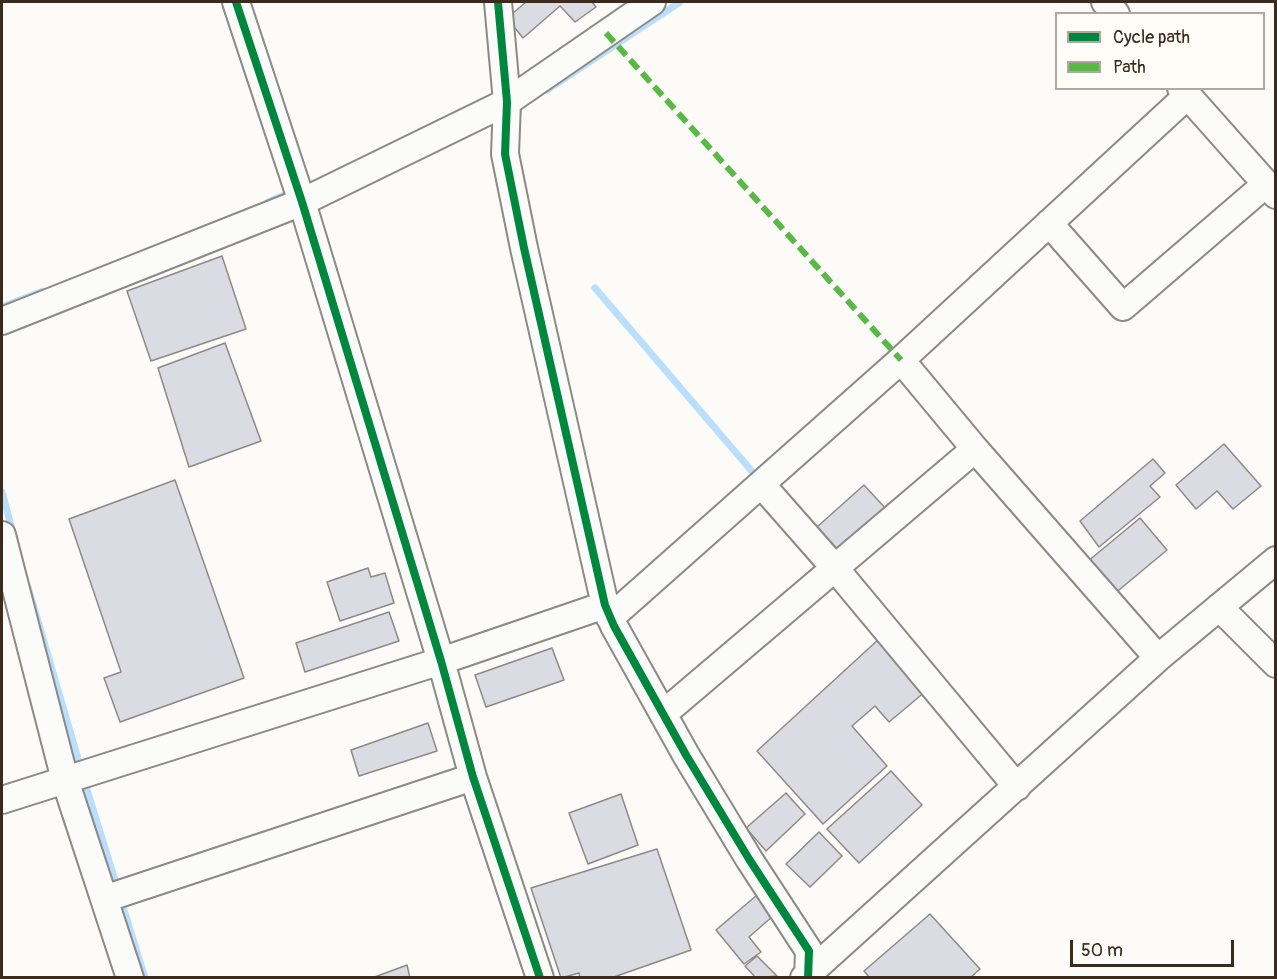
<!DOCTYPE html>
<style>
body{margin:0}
#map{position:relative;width:1277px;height:979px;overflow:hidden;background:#fcfbf8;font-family:Pangolin,sans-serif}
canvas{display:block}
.frame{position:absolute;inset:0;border:3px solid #3b2a1e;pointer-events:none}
.legend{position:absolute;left:1055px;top:12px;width:210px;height:78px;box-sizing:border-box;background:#fdfcf7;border:2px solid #afa8a0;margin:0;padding:8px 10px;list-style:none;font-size:18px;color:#3b2a1e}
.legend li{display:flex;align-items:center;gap:12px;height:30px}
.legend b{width:30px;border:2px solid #afa8a0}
.scale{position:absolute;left:1070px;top:940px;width:164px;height:27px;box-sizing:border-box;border:3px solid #3b2a1e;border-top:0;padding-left:8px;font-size:18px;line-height:21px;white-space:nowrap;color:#3b2a1e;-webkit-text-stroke:4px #fdfcf7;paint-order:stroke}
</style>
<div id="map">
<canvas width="1277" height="979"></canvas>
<div class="frame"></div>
<ul class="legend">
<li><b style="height:8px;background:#00873e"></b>Cycle path</li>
<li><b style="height:8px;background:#58b947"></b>Path</li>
</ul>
<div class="scale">50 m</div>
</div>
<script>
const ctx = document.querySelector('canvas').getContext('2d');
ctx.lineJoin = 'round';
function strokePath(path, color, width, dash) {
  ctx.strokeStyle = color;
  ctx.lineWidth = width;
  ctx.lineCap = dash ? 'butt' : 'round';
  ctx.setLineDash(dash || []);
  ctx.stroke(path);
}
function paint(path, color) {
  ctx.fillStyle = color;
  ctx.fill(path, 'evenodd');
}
strokePath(new Path2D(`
 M 547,90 L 680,2
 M 268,202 L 294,191
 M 595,288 L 756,476
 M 2,307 L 43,291
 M 2,492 L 13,533
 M 28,587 L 81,769
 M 84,780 L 145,978`), '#badffc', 7);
const building = new Path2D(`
 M 526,2 L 592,2 L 596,7 L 575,22 L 560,6 L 523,38 L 507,18 Z
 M 222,256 L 246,329 L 151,361 L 127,291 Z
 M 225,343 L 261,441 L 189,467 L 158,368 Z
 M 1224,444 L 1261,486 L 1233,509 L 1217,491 L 1196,509 L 1176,485 Z
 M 1153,459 L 1165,473 L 1150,486 L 1160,497 L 1099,547 L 1080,521 Z
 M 175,480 L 244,678 L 120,722 L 104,678 L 121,672 L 69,519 Z
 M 864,485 L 887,510 L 840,552 L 817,527 Z
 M 1140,518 L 1167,550 L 1113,595 L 1087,562 Z
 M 368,568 L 371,577 L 385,573 L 394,603 L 340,621 L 327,582 Z
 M 389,612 L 399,641 L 305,672 L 296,643 Z
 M 880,638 L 926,691 L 889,722 L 875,706 L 852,726 L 887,766 L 823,824 L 757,751 Z
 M 552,648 L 564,680 L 486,707 L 475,675 Z
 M 428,723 L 437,751 L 359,776 L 351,750 Z
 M 891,771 L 922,805 L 859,863 L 827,829 Z
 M 786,793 L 805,814 L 766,851 L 746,828 Z
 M 621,794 L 638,845 L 588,864 L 569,813 Z
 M 819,832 L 842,856 L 810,887 L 786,864 Z
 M 657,849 L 691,950 L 611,978 L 580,978 L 579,973 L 561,978 L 531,888 Z
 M 757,895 L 773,916 L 749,937 L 761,952 L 744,964 L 716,930 Z
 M 930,914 L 980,969 L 970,978 L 870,978 L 864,971 Z
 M 757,956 L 777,976 L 756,978 L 745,966 Z
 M 407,965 L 410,978 L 372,978 Z`);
paint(building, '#dbdbe3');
strokePath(building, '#8d8985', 1.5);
const minor = new Path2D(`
 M 236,2 L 302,202 L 441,661 L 473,777 L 540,978
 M 498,2 L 507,102 L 505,154 L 524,248 L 605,605 L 614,626 L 686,755 L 749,859 L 809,951 L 808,978
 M 1105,2 L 1116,14
 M 1181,88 L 1276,195
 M 1049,223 L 1123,307 L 1266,184
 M 2,321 L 302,202 L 507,102 L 652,2
 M 901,360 L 975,449 L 1158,658
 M 761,484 L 834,567 L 1017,787
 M 2,535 L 65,780 L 130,978
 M 1219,607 L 1276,664
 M 610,618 L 901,360 L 1187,96
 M 663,714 L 975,449
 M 2,800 L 441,661 L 605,605
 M 104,899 L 473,777
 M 804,978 L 1158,658 L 1276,560`);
strokePath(minor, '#8d8985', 30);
strokePath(minor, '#fbfbf9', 26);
strokePath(new Path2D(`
 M 606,33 L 901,360`), '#58b947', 6, [12, 6]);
strokePath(new Path2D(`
 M 236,2 L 302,202 L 441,661 L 473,777 L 540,978
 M 498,2 L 507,102 L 505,154 L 524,248 L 605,605 L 614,626 L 686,755 L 749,859 L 809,951 L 808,978`), '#00873e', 8);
</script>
